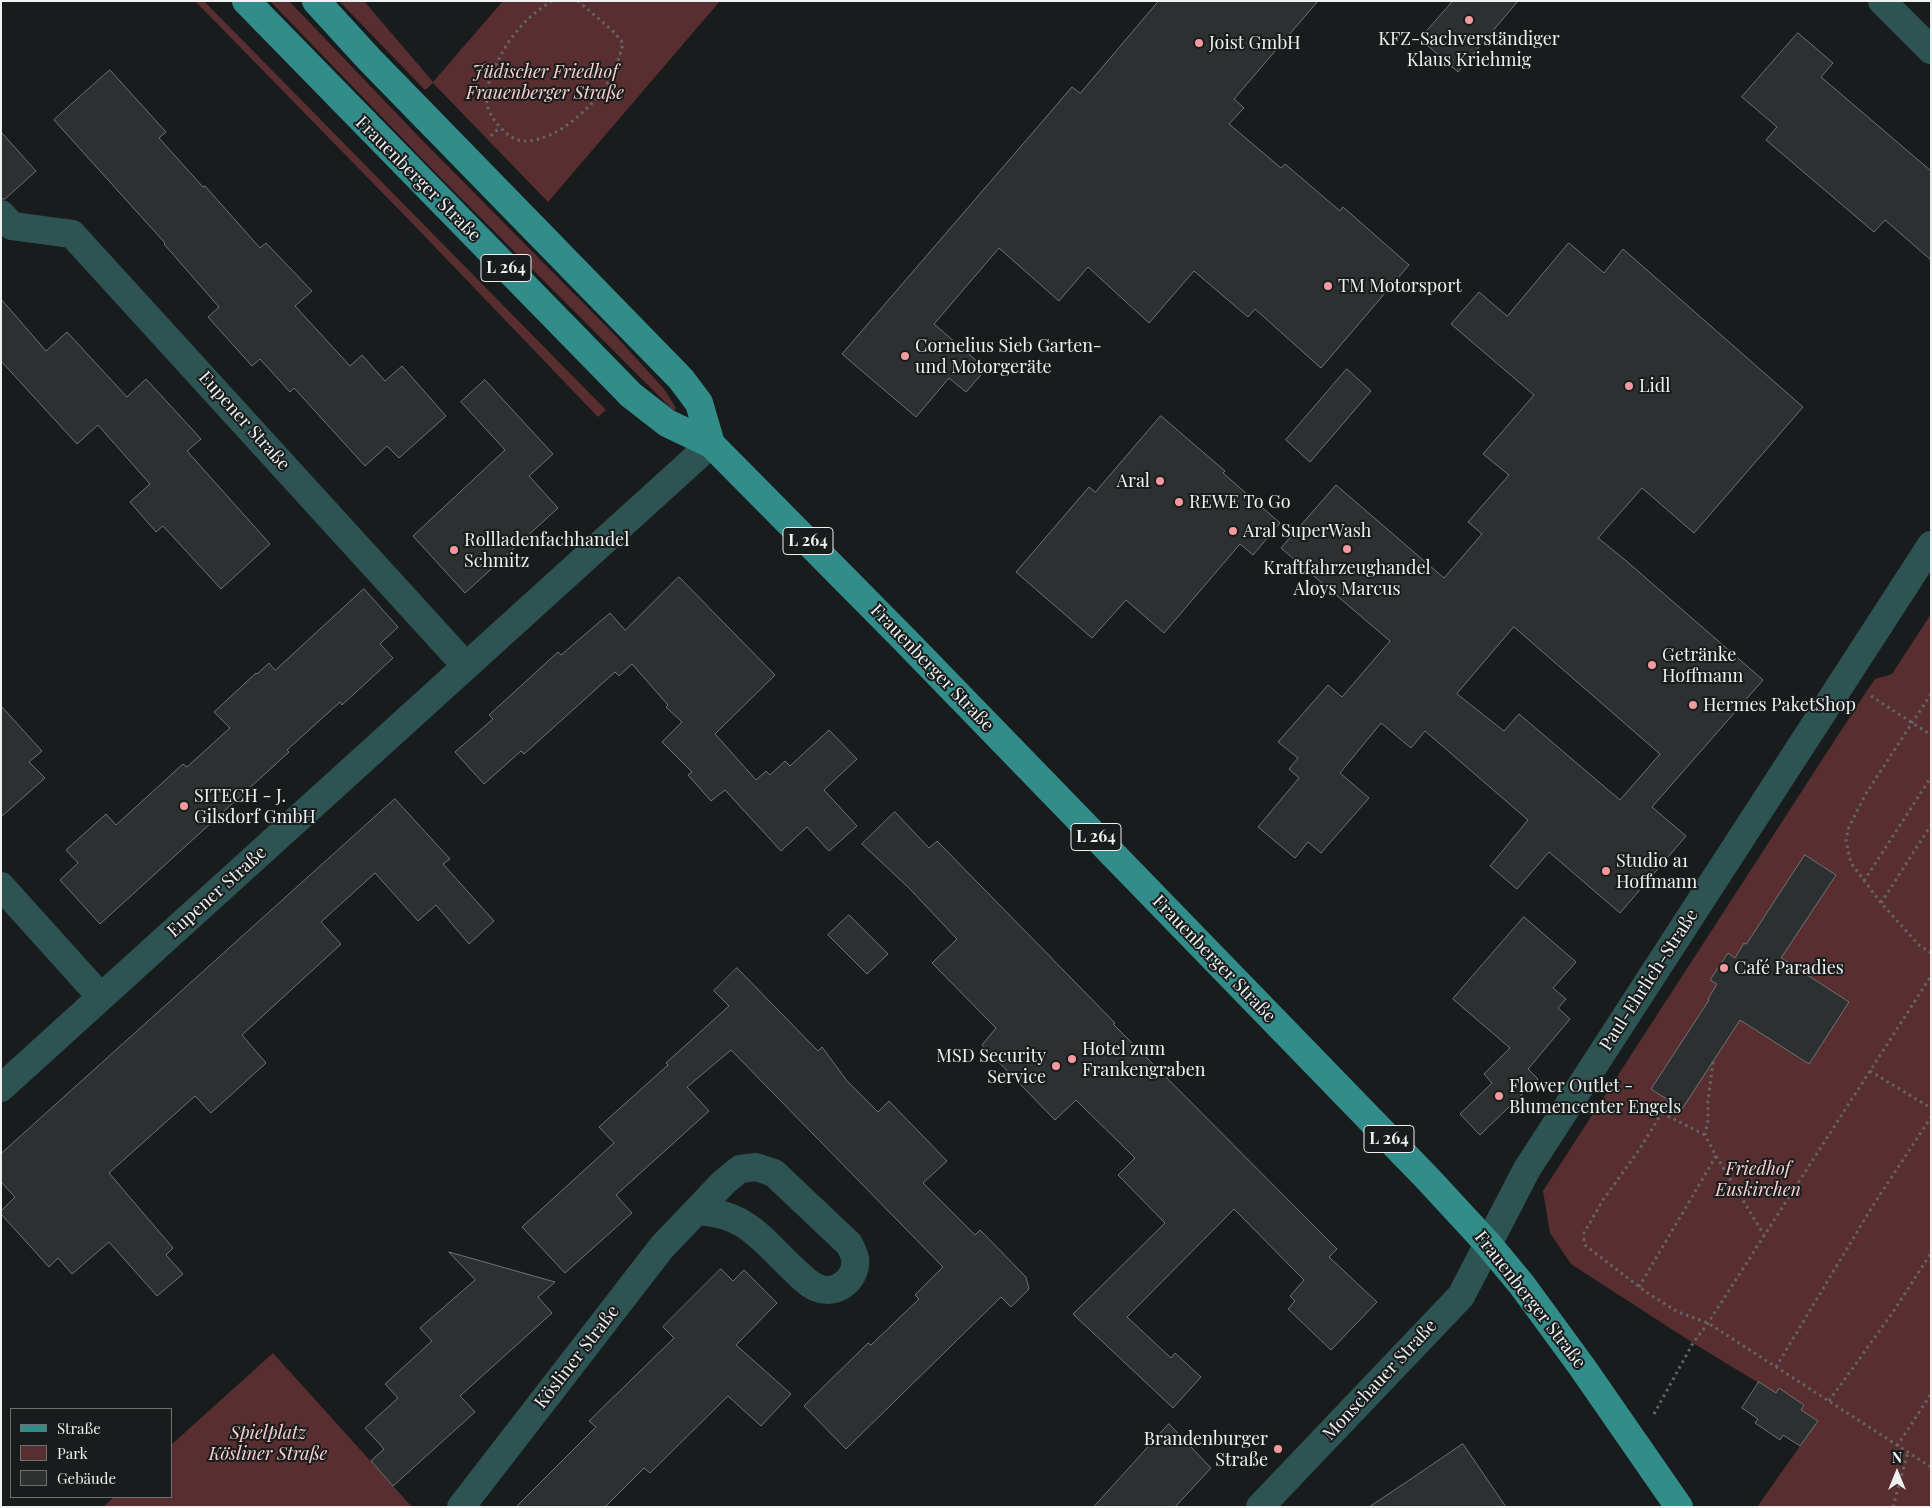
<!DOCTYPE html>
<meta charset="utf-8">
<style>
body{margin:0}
#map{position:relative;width:1932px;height:1508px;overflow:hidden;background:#191c1c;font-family:"Playfair Display",serif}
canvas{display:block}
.frame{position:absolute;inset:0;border:2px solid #eff1f1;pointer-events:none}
.legend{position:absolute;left:10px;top:1408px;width:162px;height:90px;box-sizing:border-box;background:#191c1c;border:1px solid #6f7171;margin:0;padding:6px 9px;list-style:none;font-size:15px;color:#eff1f1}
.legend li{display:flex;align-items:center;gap:10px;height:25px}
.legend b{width:25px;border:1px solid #6f7171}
.north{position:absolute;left:1872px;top:1448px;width:50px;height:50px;-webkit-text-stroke:4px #191c1c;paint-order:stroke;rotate:0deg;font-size:14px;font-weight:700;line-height:20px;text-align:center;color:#eff1f1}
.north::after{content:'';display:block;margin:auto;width:18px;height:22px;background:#eff1f1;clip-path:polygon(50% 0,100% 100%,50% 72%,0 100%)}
</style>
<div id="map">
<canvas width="1932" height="1508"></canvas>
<div class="frame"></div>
<ul class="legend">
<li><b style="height:6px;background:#318c8a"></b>Straße</li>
<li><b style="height:14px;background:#582e31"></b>Park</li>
<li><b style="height:14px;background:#2d3030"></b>Gebäude</li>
</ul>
<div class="north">N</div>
</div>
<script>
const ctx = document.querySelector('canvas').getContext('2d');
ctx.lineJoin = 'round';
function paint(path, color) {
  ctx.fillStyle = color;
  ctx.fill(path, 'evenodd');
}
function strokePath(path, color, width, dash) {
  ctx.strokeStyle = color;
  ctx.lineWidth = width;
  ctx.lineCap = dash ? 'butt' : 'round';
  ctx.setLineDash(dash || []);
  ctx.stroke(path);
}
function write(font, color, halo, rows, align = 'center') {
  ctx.font = font + ' "Playfair Display",serif';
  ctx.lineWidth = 4;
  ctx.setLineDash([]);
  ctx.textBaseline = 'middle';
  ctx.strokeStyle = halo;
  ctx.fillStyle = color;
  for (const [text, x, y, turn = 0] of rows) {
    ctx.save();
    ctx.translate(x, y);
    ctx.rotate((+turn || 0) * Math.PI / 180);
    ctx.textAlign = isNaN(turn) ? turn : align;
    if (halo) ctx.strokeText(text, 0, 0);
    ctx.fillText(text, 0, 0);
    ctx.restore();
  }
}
paint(new Path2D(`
 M 195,1 L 204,1 L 606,410 L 598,417 L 412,223 Z
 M 270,1 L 289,1 L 420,138 L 615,335 L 664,389 L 676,408 L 675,410 L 672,409 L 437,174 Z
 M 339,1 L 364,1 L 433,82 L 503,1 L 720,1 L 548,202 L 433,83 L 425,90 Z
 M 1931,614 L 1931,1507 L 1757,1507 L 1810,1432 L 1801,1410 L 1804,1405 L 1779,1389 L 1775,1393 L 1693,1343 L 1571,1264 L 1550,1233 L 1543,1191 L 1866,692 L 1875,679 L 1892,674 Z
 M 273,1353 L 412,1507 L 103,1507 L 114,1497 L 171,1497 L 171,1445 Z`), '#582e31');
const building = new Path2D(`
 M 1159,1 L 1318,1 L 1234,99 L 1244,108 L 1229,124 L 1281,168 L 1285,164 L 1340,211 L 1343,207 L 1409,265 L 1321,368 L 1255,309 L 1248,317 L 1194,271 L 1149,323 L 1088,267 L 1059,301 L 999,248 L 934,324 L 986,369 L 966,392 L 949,378 L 916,417 L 842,354 L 1072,87 L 1080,93 Z
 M 1453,1 L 1518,1 L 1458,72 L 1420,39 Z
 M 1798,33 L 1833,63 L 1821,77 L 1931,171 L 1931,260 L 1885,220 L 1874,232 L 1766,140 L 1777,127 L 1742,97 Z
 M 110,70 L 166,132 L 159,138 L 203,187 L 205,186 L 260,248 L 266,243 L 312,291 L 295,306 L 350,366 L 362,355 L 385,381 L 402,366 L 446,416 L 399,458 L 387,446 L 365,466 L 294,388 L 290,392 L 260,359 L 252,366 L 208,317 L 219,307 L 164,244 L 165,243 L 54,120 Z
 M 1,132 L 36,171 L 5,199 L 1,199 Z
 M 1569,243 L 1604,273 L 1623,249 L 1803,407 L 1694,533 L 1642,488 L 1598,538 L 1624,559 L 1763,680 L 1652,807 L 1686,836 L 1620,913 L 1549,852 L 1517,889 L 1490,866 L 1528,820 L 1425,731 L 1411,748 L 1381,723 L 1340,773 L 1369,798 L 1321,853 L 1308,842 L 1295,858 L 1258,827 L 1299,778 L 1289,769 L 1298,758 L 1278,742 L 1328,685 L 1342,697 L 1390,641 L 1281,548 L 1336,485 L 1444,578 L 1482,534 L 1468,522 L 1509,475 L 1483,454 L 1534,395 L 1451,324 L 1479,292 L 1507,316 ZM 1514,627 L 1660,754 L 1620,800 L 1519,714 L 1504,731 L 1457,694 Z
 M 1,299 L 46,351 L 67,332 L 127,397 L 146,379 L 201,439 L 187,451 L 270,544 L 221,589 L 163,526 L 156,532 L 130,502 L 150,484 L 98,425 L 77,444 L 1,361 Z
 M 1347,369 L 1371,391 L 1310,462 L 1286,440 Z
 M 485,380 L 553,454 L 529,476 L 558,508 L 465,593 L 413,536 L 505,450 L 461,402 Z
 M 1161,416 L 1225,471 L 1223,473 L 1280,523 L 1253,555 L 1240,544 L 1164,633 L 1126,600 L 1092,638 L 1016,572 L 1089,487 L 1095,492 Z
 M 679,577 L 775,675 L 715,734 L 756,780 L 766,771 L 770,775 L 785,761 L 790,766 L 829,730 L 857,759 L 824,790 L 857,826 L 829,851 L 807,827 L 781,851 L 725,790 L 711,801 L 688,775 L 692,772 L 662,742 L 682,722 L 666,707 L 668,705 L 632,664 L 619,676 L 615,672 L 524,754 L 521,751 L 484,784 L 455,752 L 493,719 L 489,715 L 558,652 L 561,655 L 610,613 L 625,630 Z
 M 364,589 L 398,627 L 380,644 L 393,658 L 342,705 L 340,702 L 287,750 L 289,752 L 100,924 L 60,880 L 78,863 L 66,850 L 106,814 L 116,825 L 183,764 L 187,767 L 230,728 L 214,712 L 256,673 L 257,674 L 269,663 L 275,670 Z
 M 1,706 L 42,751 L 29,762 L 45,778 L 1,817 Z
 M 395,799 L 450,859 L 443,864 L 494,921 L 469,944 L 436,905 L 418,921 L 375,873 L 321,922 L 341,944 L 242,1035 L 266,1063 L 211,1113 L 195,1096 L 109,1173 L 173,1248 L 166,1255 L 183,1274 L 157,1296 L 109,1242 L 72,1274 L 58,1258 L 49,1267 L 1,1214 L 1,1211 L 15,1197 L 1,1182 L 1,1154 Z
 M 895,812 L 929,848 L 937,841 L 1115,1023 L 1113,1024 L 1337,1249 L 1329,1257 L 1377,1302 L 1331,1350 L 1288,1309 L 1295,1301 L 1290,1296 L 1304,1280 L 1234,1209 L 1127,1317 L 1171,1358 L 1175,1353 L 1201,1377 L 1173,1408 L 1073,1314 L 1165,1223 L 1118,1175 L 1135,1158 L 1076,1100 L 1055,1120 L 982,1045 L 996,1028 L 932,963 L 957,939 L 909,888 L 862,844 Z
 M 1805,855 L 1836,875 L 1781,958 L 1849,1002 L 1809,1064 L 1740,1020 L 1682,1109 L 1651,1089 L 1709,1000 L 1708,999 L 1717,984 L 1710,980 L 1728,953 L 1735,958 L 1744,943 L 1746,944 Z
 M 849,915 L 888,954 L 867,974 L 828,935 Z
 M 1524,917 L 1576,962 L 1553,988 L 1566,999 L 1558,1008 L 1570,1019 L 1528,1069 L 1538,1079 L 1480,1135 L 1460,1114 L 1492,1083 L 1484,1074 L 1510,1048 L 1453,999 Z
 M 737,968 L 818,1051 L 822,1047 L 847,1081 L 878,1112 L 889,1101 L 947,1161 L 923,1183 L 975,1235 L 980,1230 L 1026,1277 L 1029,1289 L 1011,1307 L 1001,1297 L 846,1449 L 804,1406 L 868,1343 L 871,1345 L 919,1299 L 915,1295 L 943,1267 L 731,1050 L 687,1087 L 709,1111 L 616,1195 L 632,1213 L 565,1273 L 522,1227 L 614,1143 L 599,1127 L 668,1065 L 666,1063 L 729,1006 L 714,991 Z
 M 449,1252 L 555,1282 L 538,1297 L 552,1313 L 460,1396 L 475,1412 L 393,1486 L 371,1461 L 384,1449 L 365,1428 L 398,1398 L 385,1384 L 432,1341 L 420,1328 L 475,1280 Z
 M 721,1269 L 733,1281 L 744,1270 L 777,1303 L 736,1345 L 791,1394 L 761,1426 L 728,1396 L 650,1473 L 644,1468 L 605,1507 L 516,1507 L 596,1427 L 589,1421 L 674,1338 L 663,1327 Z
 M 1759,1382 L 1776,1393 L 1779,1388 L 1804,1405 L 1801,1410 L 1818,1421 L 1800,1446 L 1783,1435 L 1780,1440 L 1755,1423 L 1758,1419 L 1742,1408 Z
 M 1169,1424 L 1211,1468 L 1175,1507 L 1094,1507 Z
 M 1463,1444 L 1506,1507 L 1369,1507 L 1408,1481 Z`);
paint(building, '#2d3030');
strokePath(building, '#6f7373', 1);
strokePath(new Path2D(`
 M 552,1 C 528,15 508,38 497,63 C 485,88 480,107 501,128 C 508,136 517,142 528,141 C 558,139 594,106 608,82 C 616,69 620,56 623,43 L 614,32 L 578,1
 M 491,136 L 500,127
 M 1931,694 L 1865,795 L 1848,829 L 1846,841 L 1851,863 L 1881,903 L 1919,945 L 1931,953
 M 1871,696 L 1931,735
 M 1864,881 L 1931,777
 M 1881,903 L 1931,825
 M 1713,1062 L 1708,1101 L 1708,1120 L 1705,1135 L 1716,1156 L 1764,1235
 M 1870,1071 L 1931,1108
 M 1669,1101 L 1639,1150 L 1603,1200 L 1584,1233 L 1584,1242 L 1586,1246 L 1646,1292 L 1678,1312 L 1708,1323 L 1931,1467
 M 1662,1113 L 1705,1135
 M 1639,1287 L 1716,1156
 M 1776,1367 L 1872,1207 L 1931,1117
 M 1829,1401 L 1893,1312 L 1931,1253
 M 1654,1414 L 1693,1343 L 1708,1323 L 1931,976
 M 1897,1446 L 1931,1394
 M 1893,1507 L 1908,1452`), '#636666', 3, [2.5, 4]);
strokePath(new Path2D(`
 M 1882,1 L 1931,50
 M 1,214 L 12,226 L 72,234 L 466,666
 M 1,886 L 101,997
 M 1,1088 L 711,444
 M 461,1507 L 662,1247 L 724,1182 L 740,1169 L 756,1167 L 774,1173 L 849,1244 C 851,1248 854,1253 855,1258 C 858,1278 837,1296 818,1288 C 808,1285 799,1274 791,1267 C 759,1236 745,1214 698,1211
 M 1260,1507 L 1461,1296 L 1527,1169 L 1931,545`), '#2d5453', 28);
strokePath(new Path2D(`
 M 246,1 L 631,395 L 667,423 L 711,444 L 904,639 L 1428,1179 L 1488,1244 L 1522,1285 L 1582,1367 L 1679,1507
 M 316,1 L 369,59 L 681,379 L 699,403 L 711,444`), '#318c8a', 28);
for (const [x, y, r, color] of [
 [1469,20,5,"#f49a9f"],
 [1199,43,5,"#f49a9f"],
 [1328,286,5,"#f49a9f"],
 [905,356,5,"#f49a9f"],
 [1629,386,5,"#f49a9f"],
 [1160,481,5,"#f49a9f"],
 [1179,502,5,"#f49a9f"],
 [1233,531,5,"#f49a9f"],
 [1347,549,5,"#f49a9f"],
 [454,550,5,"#f49a9f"],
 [1652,665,5,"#f49a9f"],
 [1693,705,5,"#f49a9f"],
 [184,806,5,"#f49a9f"],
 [1606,871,5,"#f49a9f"],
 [1724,968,5,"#f49a9f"],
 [1072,1059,5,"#f49a9f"],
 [1056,1066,5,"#f49a9f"],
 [1499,1096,5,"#f49a9f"],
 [1278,1449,5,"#f49a9f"]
]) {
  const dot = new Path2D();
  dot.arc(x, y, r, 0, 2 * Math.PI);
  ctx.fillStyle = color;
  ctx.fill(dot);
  strokePath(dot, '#191c1c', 2);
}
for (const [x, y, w] of [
 [506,268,50],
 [808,541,50],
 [1096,837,50],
 [1389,1139,50]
]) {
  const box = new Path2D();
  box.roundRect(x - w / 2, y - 13.5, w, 27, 4);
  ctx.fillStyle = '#191c1c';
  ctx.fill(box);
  strokePath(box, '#eff1f1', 1);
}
write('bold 16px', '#eff1f1', null, [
 ["L 264",506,268],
 ["L 264",808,541],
 ["L 264",1096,837],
 ["L 264",1389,1139]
]);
write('18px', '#eff1f1', '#191c1c', [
 ["KFZ-Sachverständiger",1469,39,"center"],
 ["Klaus Kriehmig",1469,60,"center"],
 ["Joist GmbH",1209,43],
 ["TM Motorsport",1338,286],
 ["Cornelius Sieb Garten-",915,346],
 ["und Motorgeräte",915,367],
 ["Lidl",1639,386],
 ["Aral",1150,481,"right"],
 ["REWE To Go",1189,502],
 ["Aral SuperWash",1243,531],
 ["Rollladenfachhandel",464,540],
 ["Schmitz",464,561],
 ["Kraftfahrzeughandel",1347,568,"center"],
 ["Aloys Marcus",1347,589,"center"],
 ["Getränke",1662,655],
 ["Hoffmann",1662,676],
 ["Hermes PaketShop",1703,705],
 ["SITECH - J.",194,796],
 ["Gilsdorf GmbH",194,817],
 ["Studio a1",1616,861],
 ["Hoffmann",1616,882],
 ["Café Paradies",1734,968],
 ["Hotel zum",1082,1049],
 ["Frankengraben",1082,1070],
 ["MSD Security",1046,1056,"right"],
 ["Service",1046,1077,"right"],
 ["Flower Outlet -",1509,1086],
 ["Blumencenter Engels",1509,1107],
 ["Brandenburger",1268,1439,"right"],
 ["Straße",1268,1460,"right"]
], 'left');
write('italic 18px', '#fccfd0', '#191c1c', [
 ["Jüdischer Friedhof",545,72],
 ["Frauenberger Straße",545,93],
 ["Friedhof",1758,1169],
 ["Euskirchen",1758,1190],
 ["Spielplatz",268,1433],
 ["Kösliner Straße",268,1454]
]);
write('18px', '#eff1f1', '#191c1c', [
 ["Frauenberger Straße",418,179,45],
 ["Eupener Straße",244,421,48],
 ["Frauenberger Straße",932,668,46],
 ["Eupener Straße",217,892,-42],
 ["Frauenberger Straße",1214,959,46],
 ["Paul-Ehrlich-Straße",1649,980,-57],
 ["Frauenberger Straße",1530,1300,52],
 ["Kösliner Straße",577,1357,-52],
 ["Monschauer Straße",1380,1380,-47]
]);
</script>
